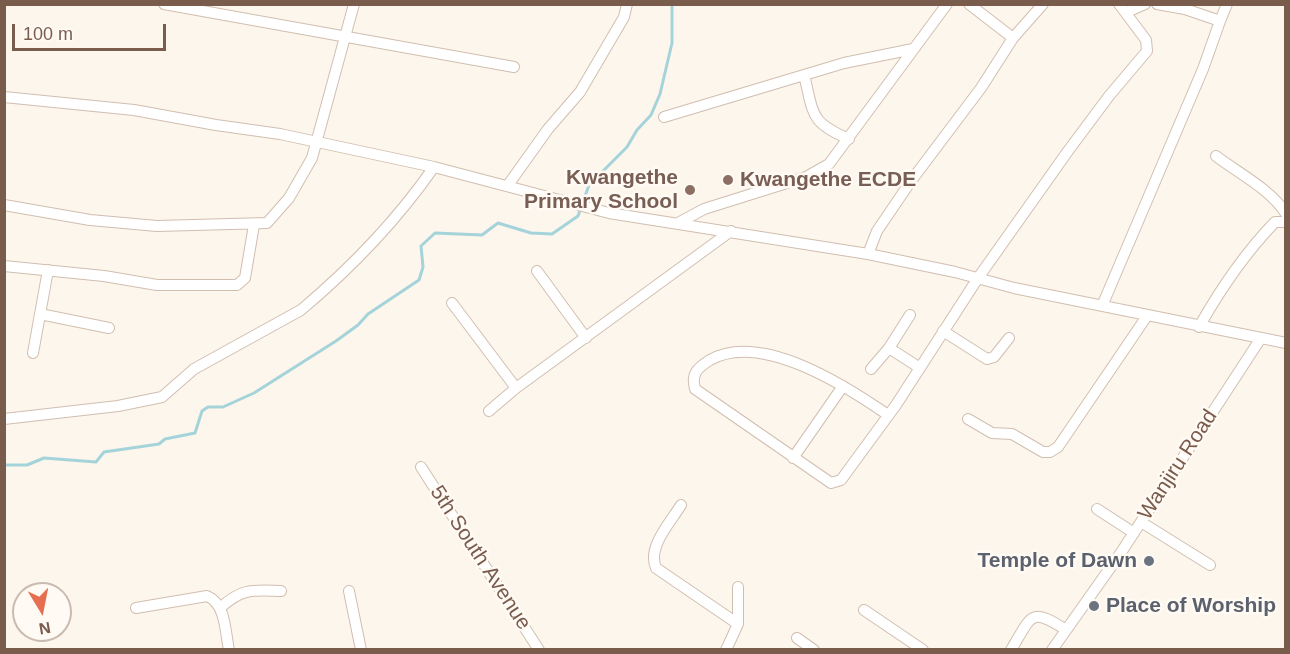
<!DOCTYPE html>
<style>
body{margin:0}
#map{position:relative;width:1290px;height:654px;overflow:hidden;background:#fdf6ec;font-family:Arial,sans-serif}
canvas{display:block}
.frame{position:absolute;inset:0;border:6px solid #7a5c4d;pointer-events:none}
.north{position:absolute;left:12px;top:582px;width:60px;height:60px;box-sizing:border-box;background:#fffaf3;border:2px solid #cabbb1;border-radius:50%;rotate:170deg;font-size:16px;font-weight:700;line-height:24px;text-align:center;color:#7a5c4d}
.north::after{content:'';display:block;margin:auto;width:21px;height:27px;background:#e76f51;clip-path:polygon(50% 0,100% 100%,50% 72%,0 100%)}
.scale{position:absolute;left:12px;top:24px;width:154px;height:27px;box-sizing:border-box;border:3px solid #7a5c4d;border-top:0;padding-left:8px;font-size:18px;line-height:21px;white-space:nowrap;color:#7a5c4d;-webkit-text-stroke:4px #fffaf3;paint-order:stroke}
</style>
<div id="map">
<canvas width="1290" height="654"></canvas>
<div class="frame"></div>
<div class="north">N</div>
<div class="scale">100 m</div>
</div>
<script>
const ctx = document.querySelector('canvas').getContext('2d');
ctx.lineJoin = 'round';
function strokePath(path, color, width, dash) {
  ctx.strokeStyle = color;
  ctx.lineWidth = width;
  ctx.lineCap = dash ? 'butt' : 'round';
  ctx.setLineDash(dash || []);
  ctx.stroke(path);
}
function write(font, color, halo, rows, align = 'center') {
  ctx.font = font + ' Arial,sans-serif';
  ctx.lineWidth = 5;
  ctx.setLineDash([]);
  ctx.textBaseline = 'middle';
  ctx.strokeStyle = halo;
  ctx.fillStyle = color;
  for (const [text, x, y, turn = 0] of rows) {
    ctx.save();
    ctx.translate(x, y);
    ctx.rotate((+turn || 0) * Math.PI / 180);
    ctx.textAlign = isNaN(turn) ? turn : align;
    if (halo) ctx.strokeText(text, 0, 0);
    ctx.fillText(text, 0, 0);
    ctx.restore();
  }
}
strokePath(new Path2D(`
 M 4,465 L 27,465 L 44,458 L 96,462 L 104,452 L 159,444 L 165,439 L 195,433 L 202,411 L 208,407 L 223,407 L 254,393 L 336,341 L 358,325 L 368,314 L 419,280 L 423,267 L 421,246 L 435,233 L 482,235 L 498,223 L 531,233 L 552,234 L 578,216 L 589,185 L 627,147 L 637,130 L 651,115 L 660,94 L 672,43 L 672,4`), '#a5d3da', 3);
const minor = new Path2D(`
 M 164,4 L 514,67
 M 969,4 L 1013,38
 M 1127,12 L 1145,4
 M 1220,21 L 1227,4
 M 804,75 C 814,114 809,122 849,139
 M 4,97 L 134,110 L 216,125 L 280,134 L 434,167 L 609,213 L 868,254 L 955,272 L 1014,288 L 1286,343
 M 664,117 L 844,63 L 913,49
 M 1216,156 C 1238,173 1272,190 1286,214
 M 508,185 L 548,129 L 580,92 L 624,17 L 627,4
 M 4,205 L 90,220 L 157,226 L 267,223 L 289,198 L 312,158 L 354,4
 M 680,222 L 704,209 L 806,177 L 829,164 L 947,4
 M 868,254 L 877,231 L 911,181 L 981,88 L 1013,38 L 1043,4
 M 4,266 L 104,276 L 157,285 L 237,285 L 245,278 L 254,225
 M 537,271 L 586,338
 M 452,303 L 516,388
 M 1102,306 L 1203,69 L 1220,21 L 1185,9 L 1157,4
 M 40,314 L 109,328
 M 1199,327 C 1221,288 1244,254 1275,222 L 1286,222
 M 943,331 L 987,359 L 994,357 L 1009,338
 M 889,348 L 920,368
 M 33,353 L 48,270
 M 871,369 L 889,348 L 910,315
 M 489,411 L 516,388 L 731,231
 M 888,415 C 846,386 761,331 710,360 C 697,368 691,374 695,389 L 831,483 L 841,480 L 896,405 L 978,278 L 1068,151 L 1109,96 L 1147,51 L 1146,40 L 1119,4
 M 4,419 L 118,406 L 162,397 L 194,369 L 301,310 C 351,268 397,220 434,167
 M 968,419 L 992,433 L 1012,434 L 1043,452 L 1050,452 L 1058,447 L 1147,316
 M 793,458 L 843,386
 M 421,467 L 539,650
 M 681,505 C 670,523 647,547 656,568 L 738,624
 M 1097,509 L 1134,533
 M 1141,522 L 1210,565
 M 349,591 L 361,650
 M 221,607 C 243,588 252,590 281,591
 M 136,608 L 207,596 C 226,604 225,631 229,650
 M 864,610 L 923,650
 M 797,638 L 814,650
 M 726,650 L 738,624 L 738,587
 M 1011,650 C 1032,616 1029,606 1066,630
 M 1052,650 L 1120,554 L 1261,338`);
strokePath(minor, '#d1beb0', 12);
strokePath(minor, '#fff', 10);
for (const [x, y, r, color] of [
 [728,180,6,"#8d6e63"],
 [690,190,6,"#8d6e63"],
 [1149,561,6,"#6b7280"],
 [1094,606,6,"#6b7280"]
]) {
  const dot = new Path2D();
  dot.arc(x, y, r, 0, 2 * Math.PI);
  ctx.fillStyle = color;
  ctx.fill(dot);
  strokePath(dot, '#fffaf3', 2);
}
write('bold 21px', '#785e54', '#fffaf3', [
 ["Kwangethe",678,178],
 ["Primary School",678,202],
 ["Kwangethe ECDE",740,180,"left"]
], 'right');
write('21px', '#7a5c4d', '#fffaf3', [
 ["Wanjiru Road",1178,465,-57],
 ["5th South Avenue",480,558,57]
]);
write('bold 21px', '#5b616d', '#fffaf3', [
 ["Temple of Dawn",1137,561],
 ["Place of Worship",1106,606,"left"]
], 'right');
</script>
